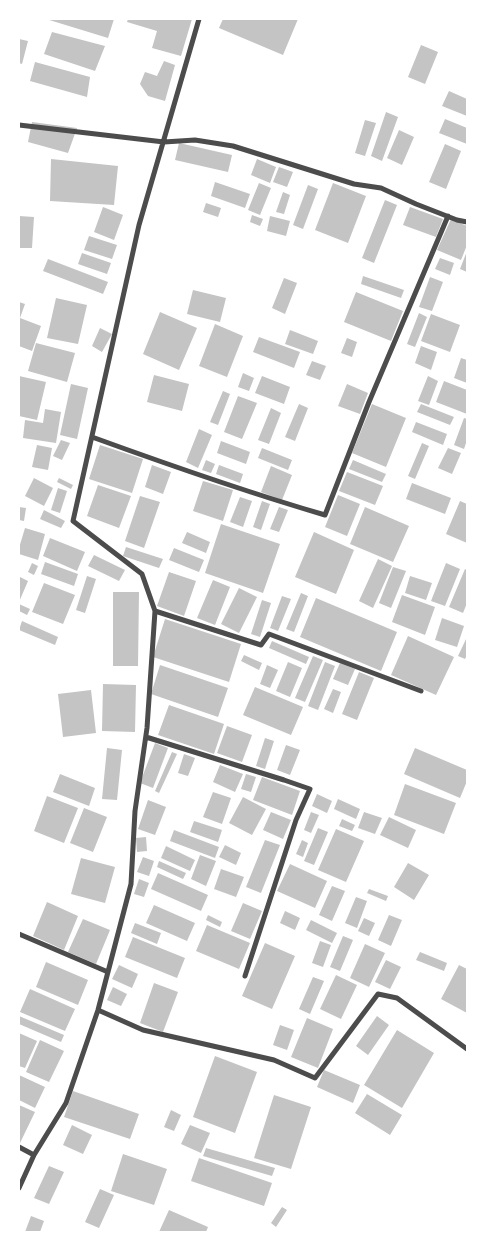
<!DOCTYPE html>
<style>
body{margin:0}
#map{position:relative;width:486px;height:1251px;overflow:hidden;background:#fff;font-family:Bitter,serif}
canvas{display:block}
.frame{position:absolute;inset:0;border:20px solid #fff;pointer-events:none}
</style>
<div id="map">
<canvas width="486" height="1251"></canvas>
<div class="frame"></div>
</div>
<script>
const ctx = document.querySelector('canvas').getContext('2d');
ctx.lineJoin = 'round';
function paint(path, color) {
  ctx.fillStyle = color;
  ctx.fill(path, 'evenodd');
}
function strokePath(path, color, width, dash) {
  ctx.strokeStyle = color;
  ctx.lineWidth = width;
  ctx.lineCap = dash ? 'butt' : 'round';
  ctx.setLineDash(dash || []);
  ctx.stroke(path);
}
paint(new Path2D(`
 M 46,19 L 114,19 L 108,38 Z
 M 128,19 L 192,19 L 181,56 L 152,48 L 157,31 L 127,22 Z
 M 223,19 L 298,19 L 283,55 L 219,28 Z
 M 52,32 L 105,46 L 95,71 L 44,54 Z
 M 19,39 L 28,41 L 22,64 L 19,63 Z
 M 421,45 L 438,52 L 425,84 L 408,77 Z
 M 164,61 L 175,65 L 165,101 L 148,96 L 140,84 L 145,72 L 157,76 Z
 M 35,62 L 90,77 L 87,97 L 30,81 Z
 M 449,91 L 467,99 L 467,116 L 442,106 Z
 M 386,112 L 398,117 L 382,161 L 371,156 Z
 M 445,119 L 467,128 L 467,144 L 439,133 Z
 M 365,120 L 376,123 L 365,156 L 355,153 Z
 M 32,122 L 77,128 L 68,153 L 28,142 Z
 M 399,130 L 414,137 L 402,165 L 387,158 Z
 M 179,143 L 232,155 L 228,172 L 175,160 Z
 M 445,144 L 461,151 L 446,189 L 429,182 Z
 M 51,159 L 118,166 L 114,205 L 50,201 Z
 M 257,159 L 276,167 L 270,183 L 251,175 Z
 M 279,167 L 293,172 L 287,187 L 273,182 Z
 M 215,182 L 250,194 L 245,208 L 211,196 Z
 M 259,183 L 271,188 L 260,215 L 248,210 Z
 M 333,183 L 366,196 L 348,243 L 315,230 Z
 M 308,185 L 318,189 L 303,229 L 293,225 Z
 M 283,192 L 290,195 L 284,214 L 276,212 Z
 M 385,200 L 397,205 L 374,263 L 362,258 Z
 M 206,203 L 221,208 L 218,217 L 203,212 Z
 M 103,207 L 123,215 L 114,240 L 94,232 Z
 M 410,207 L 443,219 L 436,237 L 403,225 Z
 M 252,215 L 263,219 L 260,226 L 250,222 Z
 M 19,216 L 34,217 L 32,248 L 19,248 Z
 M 270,216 L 290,221 L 286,236 L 267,231 Z
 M 451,219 L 467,226 L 467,245 L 461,260 L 437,250 Z
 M 89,236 L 117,245 L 112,259 L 84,250 Z
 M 467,251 L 467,272 L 460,269 Z
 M 82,253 L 111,263 L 107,274 L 78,264 Z
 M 440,258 L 454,263 L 450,275 L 435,269 Z
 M 48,259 L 108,282 L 103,294 L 43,271 Z
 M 363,276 L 404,290 L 401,298 L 361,284 Z
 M 430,277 L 443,282 L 432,311 L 419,307 Z
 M 284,278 L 297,283 L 285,314 L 272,308 Z
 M 193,290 L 226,298 L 220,322 L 187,314 Z
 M 356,292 L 403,311 L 391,341 L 344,322 Z
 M 56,298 L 87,305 L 78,344 L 47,338 Z
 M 19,302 L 25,304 L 20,318 L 41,326 L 32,351 L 19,346 Z
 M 160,312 L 197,328 L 179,370 L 143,354 Z
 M 419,313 L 427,317 L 415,347 L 407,344 Z
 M 431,314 L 460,325 L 450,352 L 421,341 Z
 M 215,324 L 243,336 L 227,377 L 199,366 Z
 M 100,328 L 112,334 L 102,352 L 92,346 Z
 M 290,330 L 318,341 L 313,354 L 285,344 Z
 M 259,337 L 300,352 L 294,368 L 253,352 Z
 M 347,338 L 357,342 L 352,357 L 341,353 Z
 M 36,343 L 75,353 L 67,382 L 28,371 Z
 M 421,346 L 437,352 L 431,370 L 415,363 Z
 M 461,358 L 467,360 L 467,383 L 454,378 Z
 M 312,361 L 326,366 L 320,380 L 306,375 Z
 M 243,373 L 254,378 L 249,391 L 238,387 Z
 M 154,375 L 189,384 L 182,411 L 147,402 Z
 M 19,376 L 46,382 L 37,420 L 19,416 Z
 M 262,376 L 290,387 L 284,404 L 255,393 Z
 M 428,376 L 438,381 L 429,405 L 418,401 Z
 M 444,381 L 467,390 L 467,414 L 436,402 Z
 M 71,384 L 88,388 L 77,439 L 60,435 Z
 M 347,384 L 368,393 L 360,414 L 338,406 Z
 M 223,391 L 230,394 L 218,425 L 210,422 Z
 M 238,396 L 257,403 L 242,439 L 224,432 Z
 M 299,404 L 308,408 L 295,441 L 285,437 Z
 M 372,404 L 406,418 L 386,467 L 352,453 Z
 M 421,404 L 454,417 L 450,425 L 417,412 Z
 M 271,408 L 281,413 L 269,444 L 258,440 Z
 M 45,409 L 61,412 L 56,443 L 23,438 L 25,420 L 43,423 Z
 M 464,418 L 467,419 L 467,440 L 464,449 L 454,445 Z
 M 416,422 L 447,434 L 443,445 L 412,432 Z
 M 199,429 L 212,435 L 198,468 L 186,462 Z
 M 61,440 L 70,443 L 62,460 L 53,456 Z
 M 221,441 L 250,452 L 246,464 L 217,453 Z
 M 422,443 L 429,446 L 415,479 L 408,476 Z
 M 37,445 L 52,448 L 48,470 L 32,467 Z
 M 100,445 L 143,459 L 132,493 L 89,479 Z
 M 262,448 L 292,460 L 288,470 L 258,458 Z
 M 448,448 L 461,453 L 452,474 L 438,468 Z
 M 206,460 L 215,464 L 211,473 L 202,470 Z
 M 353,460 L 386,474 L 382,482 L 349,469 Z
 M 152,465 L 171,472 L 163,494 L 145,487 Z
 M 219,465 L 243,474 L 240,483 L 216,474 Z
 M 271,466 L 292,475 L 282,500 L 261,492 Z
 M 347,472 L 383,486 L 375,505 L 339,491 Z
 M 34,478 L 53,488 L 44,506 L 25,496 Z
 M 59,478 L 73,485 L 71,489 L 57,482 Z
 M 203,481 L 233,490 L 223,521 L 193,511 Z
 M 412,483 L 451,498 L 445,514 L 406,499 Z
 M 98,485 L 131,496 L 119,528 L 87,516 Z
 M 58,488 L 67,491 L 60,513 L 51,510 Z
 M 338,495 L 360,504 L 347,536 L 325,527 Z
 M 140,496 L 160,502 L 144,548 L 125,541 Z
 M 240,497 L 252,501 L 243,527 L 230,522 Z
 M 262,501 L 270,504 L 261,530 L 253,527 Z
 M 460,501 L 467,504 L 467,543 L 446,534 Z
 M 19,507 L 26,508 L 24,521 L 19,520 Z
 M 279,507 L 288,510 L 279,532 L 270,529 Z
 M 365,507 L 409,526 L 393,562 L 350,544 Z
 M 44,510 L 65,521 L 61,528 L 40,519 Z
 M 221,524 L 280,544 L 263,593 L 205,573 Z
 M 25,528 L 45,534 L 38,560 L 19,554 L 19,548 Z
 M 187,532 L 210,542 L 206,553 L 182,543 Z
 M 314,532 L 354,550 L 336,594 L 295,577 Z
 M 50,538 L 85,552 L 77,571 L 43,556 Z
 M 126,547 L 163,559 L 159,568 L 123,556 Z
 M 174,548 L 204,560 L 199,572 L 169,560 Z
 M 94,555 L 125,570 L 119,581 L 88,566 Z
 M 378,559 L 392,566 L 373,608 L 359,601 Z
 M 45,562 L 78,574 L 74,586 L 41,574 Z
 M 32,563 L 38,566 L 34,575 L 28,572 Z
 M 446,563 L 460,569 L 445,606 L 431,601 Z
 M 393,567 L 406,571 L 391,608 L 379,603 Z
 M 465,569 L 467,570 L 467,603 L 463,613 L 449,607 Z
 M 169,572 L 196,581 L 184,616 L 157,606 Z
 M 87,576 L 96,579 L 85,613 L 76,610 Z
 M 410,576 L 432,583 L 426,600 L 405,593 Z
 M 20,577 L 28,581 L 19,602 L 19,580 Z
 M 213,580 L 230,587 L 215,625 L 197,618 Z
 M 44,583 L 75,595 L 63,624 L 32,612 Z
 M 239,588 L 257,597 L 239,633 L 221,624 Z
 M 113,592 L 139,592 L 138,666 L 113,666 Z
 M 301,593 L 308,596 L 294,632 L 286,629 Z
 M 402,595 L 435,607 L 425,635 L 392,622 Z
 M 282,596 L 291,599 L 278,631 L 270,628 Z
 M 316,598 L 397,632 L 381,671 L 300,637 Z
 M 262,600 L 271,603 L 260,637 L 251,634 Z
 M 19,604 L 30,609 L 27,615 L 19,611 Z
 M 442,618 L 464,626 L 457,647 L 435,640 Z
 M 165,619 L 241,644 L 229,682 L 153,657 Z
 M 22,621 L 58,637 L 55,645 L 19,630 Z
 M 408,636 L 454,657 L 436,695 L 391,675 Z
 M 467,637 L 467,655 L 465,659 L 458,656 Z
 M 272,641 L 309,657 L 306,664 L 269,648 Z
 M 244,655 L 262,663 L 259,670 L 241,661 Z
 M 313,656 L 323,660 L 305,702 L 295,698 Z
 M 288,662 L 302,668 L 290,697 L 276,691 Z
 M 325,662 L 335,666 L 318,710 L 308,706 Z
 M 340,663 L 355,669 L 348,685 L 333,679 Z
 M 160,665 L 228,688 L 218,717 L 151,694 Z
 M 267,665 L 278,670 L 270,688 L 260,684 Z
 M 359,672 L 374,678 L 357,720 L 342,714 Z
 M 103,684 L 136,685 L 135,732 L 102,731 Z
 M 255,687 L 303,707 L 291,735 L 243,715 Z
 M 333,689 L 341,692 L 333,713 L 324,709 Z
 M 91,690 L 96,733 L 63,737 L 58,694 Z
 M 169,705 L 224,724 L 214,754 L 158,735 Z
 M 227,726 L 252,735 L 242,762 L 217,753 Z
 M 265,738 L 274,741 L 265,769 L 256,766 Z
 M 155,743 L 168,748 L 153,788 L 140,783 Z
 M 286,745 L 300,750 L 290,775 L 277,770 Z
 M 107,748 L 122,750 L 117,800 L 102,799 Z
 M 415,748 L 467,770 L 467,781 L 460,798 L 404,774 Z
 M 172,752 L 177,754 L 159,793 L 155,791 Z
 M 184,754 L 195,758 L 188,776 L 178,773 Z
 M 220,765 L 243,774 L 235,792 L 213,782 Z
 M 60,774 L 95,788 L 89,806 L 53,792 Z
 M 246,774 L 256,777 L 251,792 L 241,789 Z
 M 262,777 L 300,791 L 292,815 L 253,800 Z
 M 405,784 L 456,803 L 444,834 L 394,815 Z
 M 213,792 L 231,798 L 222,824 L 203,817 Z
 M 317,794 L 332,801 L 327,813 L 312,806 Z
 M 47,796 L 78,808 L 64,843 L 34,831 Z
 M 243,797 L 266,809 L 252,835 L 229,823 Z
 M 338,799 L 360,809 L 356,819 L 334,809 Z
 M 148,800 L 166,807 L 155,835 L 138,829 Z
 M 84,808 L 107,817 L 93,852 L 70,843 Z
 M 271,812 L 291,820 L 283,839 L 263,830 Z
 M 311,812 L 319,815 L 311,833 L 304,830 Z
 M 364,812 L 382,818 L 375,834 L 358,828 Z
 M 389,817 L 416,830 L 408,848 L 380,835 Z
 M 342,819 L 355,825 L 352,831 L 339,826 Z
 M 194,821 L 222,830 L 218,842 L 190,832 Z
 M 318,828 L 328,832 L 314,865 L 304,861 Z
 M 336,829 L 364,841 L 346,882 L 318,870 Z
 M 174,830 L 219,847 L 215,858 L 170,841 Z
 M 146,837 L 147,851 L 137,852 L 136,838 Z
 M 265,840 L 280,845 L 261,893 L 246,887 Z
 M 302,840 L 308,843 L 303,857 L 296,854 Z
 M 225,845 L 241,853 L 236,865 L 219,857 Z
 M 166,846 L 195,860 L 190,871 L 161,858 Z
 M 200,855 L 216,861 L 206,886 L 191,879 Z
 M 143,857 L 154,861 L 149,876 L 137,872 Z
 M 81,858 L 115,867 L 105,903 L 71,894 Z
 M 159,861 L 186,873 L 183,879 L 157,867 Z
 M 408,863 L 429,875 L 414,900 L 394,887 Z
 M 290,864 L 327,881 L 315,908 L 277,891 Z
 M 221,869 L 244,877 L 236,897 L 214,889 Z
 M 158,873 L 208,895 L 201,911 L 151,889 Z
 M 139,879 L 149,883 L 144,897 L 134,894 Z
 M 332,886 L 345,891 L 332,921 L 319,915 Z
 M 369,889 L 388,896 L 386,901 L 367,893 Z
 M 356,897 L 367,901 L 357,928 L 345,923 Z
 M 47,902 L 78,916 L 64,950 L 33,936 Z
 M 243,903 L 262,911 L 250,939 L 231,931 Z
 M 154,905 L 195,923 L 187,941 L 146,923 Z
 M 285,911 L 300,918 L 295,930 L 280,923 Z
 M 208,915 L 222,922 L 220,927 L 206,920 Z
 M 389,915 L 402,920 L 391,946 L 378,940 Z
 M 364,918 L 375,923 L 369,936 L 358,931 Z
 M 83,919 L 110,930 L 96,964 L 68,952 Z
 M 311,920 L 337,933 L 332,943 L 306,930 Z
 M 135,923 L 161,933 L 157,944 L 131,933 Z
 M 207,925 L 250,943 L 239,969 L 196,951 Z
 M 343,936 L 353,940 L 340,971 L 330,967 Z
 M 133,937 L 185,958 L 177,978 L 125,957 Z
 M 320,941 L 331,945 L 323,967 L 312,963 Z
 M 265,943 L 295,956 L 272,1009 L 242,996 Z
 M 365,944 L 385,953 L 369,987 L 350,978 Z
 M 420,952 L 447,963 L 444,971 L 416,960 Z
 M 386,960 L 401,967 L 390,989 L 375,982 Z
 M 46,962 L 88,980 L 78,1005 L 36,987 Z
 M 119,965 L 138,974 L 132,988 L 112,979 Z
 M 459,965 L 467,969 L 467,1013 L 441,999 Z
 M 336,975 L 357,985 L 341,1019 L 320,1009 Z
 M 313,977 L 324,981 L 310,1014 L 299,1009 Z
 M 154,983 L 178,992 L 163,1032 L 140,1023 Z
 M 113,987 L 127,994 L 121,1006 L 107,1000 Z
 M 30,989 L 75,1009 L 65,1031 L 20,1012 Z
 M 19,1016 L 64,1035 L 61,1042 L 19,1024 Z
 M 377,1016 L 389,1025 L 368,1055 L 356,1046 Z
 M 307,1018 L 333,1029 L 318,1068 L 291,1057 Z
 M 280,1025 L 294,1030 L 287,1050 L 273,1045 Z
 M 397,1030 L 434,1053 L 402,1108 L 364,1085 Z
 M 19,1033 L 37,1041 L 25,1068 L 19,1066 Z
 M 40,1040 L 64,1051 L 49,1082 L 26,1072 Z
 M 215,1056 L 257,1072 L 235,1133 L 193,1117 Z
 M 324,1070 L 360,1085 L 353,1103 L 317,1087 Z
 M 19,1075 L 45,1087 L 35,1108 L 19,1100 Z
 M 73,1091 L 139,1114 L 130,1139 L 64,1117 Z
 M 367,1094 L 402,1115 L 390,1135 L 355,1113 Z
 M 274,1095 L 311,1107 L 291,1169 L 254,1158 Z
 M 19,1105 L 35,1112 L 20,1143 L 19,1143 Z
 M 171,1110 L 181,1115 L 174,1131 L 164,1127 Z
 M 72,1125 L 92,1135 L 83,1154 L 63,1145 Z
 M 190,1125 L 210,1133 L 201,1153 L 181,1144 Z
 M 206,1148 L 275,1168 L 272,1176 L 203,1156 Z
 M 123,1154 L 167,1169 L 154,1205 L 111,1191 Z
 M 199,1158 L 272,1183 L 264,1206 L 191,1181 Z
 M 49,1166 L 64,1172 L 49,1204 L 34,1198 Z
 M 100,1189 L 114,1195 L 99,1228 L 85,1222 Z
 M 282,1207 L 287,1210 L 276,1227 L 271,1223 Z
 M 169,1210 L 208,1227 L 206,1232 L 159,1232 Z
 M 31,1216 L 44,1221 L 40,1232 L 25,1232 Z`), '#c4c4c4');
strokePath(new Path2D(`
 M 19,125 L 164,142 L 195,140 L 233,146 L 354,184 L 381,188 L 416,204 L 457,220 L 467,222
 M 92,437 C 169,465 246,492 325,515 L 369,402 L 448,216
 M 155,611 L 261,645 L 269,634 L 421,691
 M 146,737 L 284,780 L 310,789 L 296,820 L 245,976
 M 19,934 L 108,972
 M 98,1010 L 143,1030 L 274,1060 L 315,1078 L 378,994 L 397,998 L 467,1049
 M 19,1147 L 34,1155
 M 19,1188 L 34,1155 L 66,1103 L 98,1010 L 131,884 L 135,811 L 147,728 L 155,611 L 142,574 L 73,521 L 139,225 L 199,19`), '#4c4c4c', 5);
</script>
